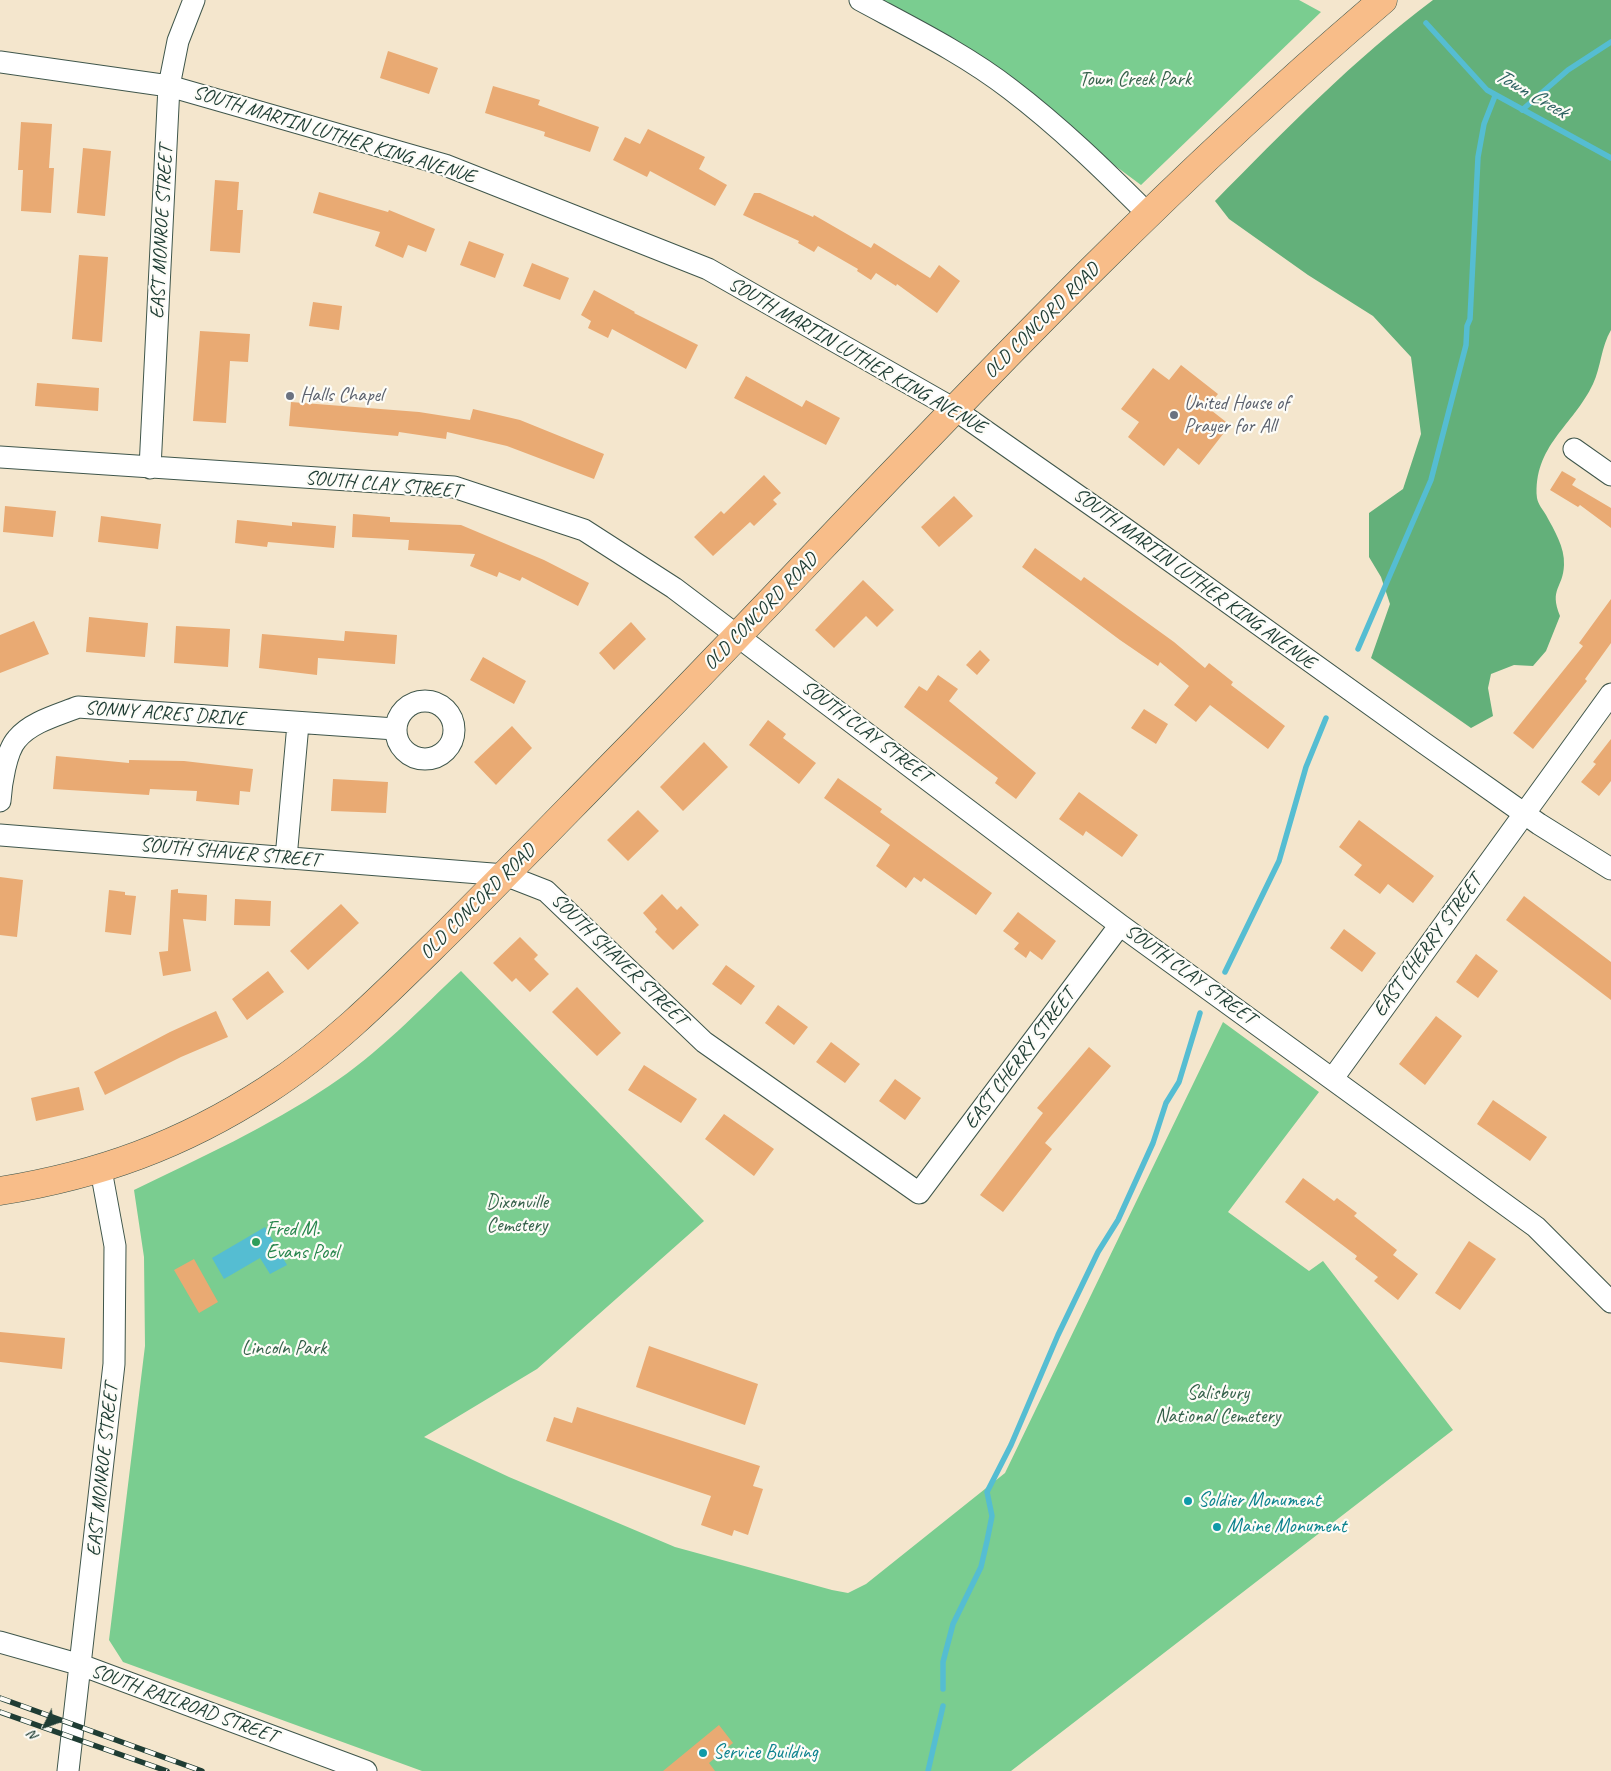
<!DOCTYPE html>
<style>
body{margin:0}
#map{position:relative;width:1611px;height:1771px;overflow:hidden;background:#f4e6cd;font-family:Caveat,sans-serif}
canvas{display:block}
.north{position:absolute;left:20px;top:1701px;width:50px;height:50px;-webkit-text-stroke:4px #fdfcf7;paint-order:stroke;rotate:228deg;font-size:14px;font-weight:700;line-height:20px;text-align:center;color:#1f3d34}
.north::after{content:'';display:block;margin:auto;width:18px;height:22px;background:#1f3d34;clip-path:polygon(50% 0,100% 100%,50% 72%,0 100%)}
</style>
<div id="map">
<canvas width="1611" height="1771"></canvas>
<div class="north">N</div>
</div>
<script>
const ctx = document.querySelector('canvas').getContext('2d');
ctx.lineJoin = 'round';
function paint(path, color) {
  ctx.fillStyle = color;
  ctx.fill(path, 'evenodd');
}
function strokePath(path, color, width, dash) {
  ctx.strokeStyle = color;
  ctx.lineWidth = width;
  ctx.lineCap = dash ? 'butt' : 'round';
  ctx.setLineDash(dash || []);
  ctx.stroke(path);
}
function write(font, color, halo, rows, align = 'center') {
  ctx.font = font + ' Caveat,sans-serif';
  ctx.lineWidth = 4.5;
  ctx.setLineDash([]);
  ctx.textBaseline = 'middle';
  ctx.strokeStyle = halo;
  ctx.fillStyle = color;
  for (const [text, x, y, turn = 0] of rows) {
    ctx.save();
    ctx.translate(x, y);
    ctx.rotate((+turn || 0) * Math.PI / 180);
    ctx.textAlign = isNaN(turn) ? turn : align;
    if (halo) ctx.strokeText(text, 0, 0);
    ctx.fillText(text, 0, 0);
    ctx.restore();
  }
}
paint(new Path2D(`
 M 859,0 L 1299,0 L 1321,12 L 1141,185 L 1009,87 Z
 M 461,971 L 704,1221 L 537,1369 L 424,1437 L 509,1477 L 675,1547 L 832,1590 L 848,1593 L 866,1584 L 1005,1473 L 1223,1022 L 1319,1092 L 1228,1212 L 1309,1271 L 1323,1261 L 1453,1430 L 1011,1771 L 422,1771 L 123,1662 L 109,1640 L 145,1346 L 144,1257 L 134,1190 C 200,1158 268,1127 329,1086 C 378,1054 419,1010 461,971 Z`), '#7acd90');
paint(new Path2D(`
 M 1433,0 L 1611,0 L 1611,330 C 1601,347 1601,367 1593,384 C 1573,426 1533,446 1537,498 C 1538,504 1543,510 1546,515 C 1554,530 1565,547 1564,565 C 1563,589 1549,588 1560,616 L 1546,651 L 1533,666 L 1514,665 L 1491,674 L 1488,688 L 1493,716 L 1471,728 L 1371,658 L 1390,604 L 1381,577 L 1369,557 L 1369,513 L 1403,489 L 1421,434 L 1411,357 L 1373,316 L 1308,275 L 1229,219 L 1215,201 C 1284,131 1354,59 1433,0 Z`), '#63b07a');
paint(new Path2D(`
 M 265,1227 L 287,1265 L 270,1274 L 260,1258 L 224,1279 L 212,1258 Z`), '#55bdd2');
strokePath(new Path2D(`
 M 1426,23 L 1487,90 L 1611,158
 M 1522,110 L 1568,70 L 1611,42
 M 1358,649 L 1431,480 L 1466,345 L 1467,326 L 1470,319 L 1478,157 L 1484,124 L 1495,96
 M 1225,972 L 1279,861 L 1306,767 L 1326,718
 M 943,1689 L 943,1662 L 953,1624 L 981,1567 L 987,1541 L 992,1516 L 987,1492 L 1011,1445 L 1058,1335 L 1098,1252 L 1118,1220 L 1153,1143 L 1166,1103 L 1179,1082 L 1200,1013
 M 928,1771 L 943,1706`), '#55bdd2', 5.5);
paint(new Path2D(`
 M 388,51 L 438,68 L 429,94 L 380,78 Z
 M 493,86 L 540,100 L 538,105 L 599,127 L 590,152 L 544,136 L 545,132 L 485,113 Z
 M 21,122 L 52,124 L 49,168 L 54,168 L 51,213 L 21,211 L 23,170 L 18,170 Z
 M 648,129 L 705,157 L 699,169 L 727,185 L 715,206 L 650,171 L 647,177 L 613,160 L 625,137 L 640,144 Z
 M 83,148 L 111,151 L 105,216 L 77,213 Z
 M 215,180 L 239,182 L 237,210 L 243,210 L 240,253 L 210,251 Z
 M 319,192 L 388,212 L 389,210 L 435,229 L 426,252 L 408,245 L 403,258 L 375,246 L 380,232 L 313,213 Z
 M 754,193 L 760,193 L 813,217 L 814,215 L 871,248 L 874,243 L 930,278 L 939,265 L 960,281 L 937,313 L 897,284 L 896,286 L 876,273 L 871,280 L 857,271 L 858,269 L 818,246 L 814,252 L 798,243 L 799,241 L 743,215 Z
 M 469,241 L 504,254 L 495,278 L 460,265 Z
 M 79,255 L 108,257 L 102,342 L 72,339 Z
 M 532,263 L 569,278 L 560,300 L 523,286 Z
 M 594,290 L 635,312 L 634,313 L 698,345 L 686,369 L 612,329 L 608,338 L 588,328 L 591,321 L 581,315 Z
 M 313,302 L 342,306 L 339,330 L 309,326 Z
 M 200,331 L 250,334 L 248,362 L 230,361 L 226,423 L 193,421 Z
 M 1181,365 L 1218,394 L 1207,407 L 1230,425 L 1199,465 L 1178,448 L 1164,466 L 1128,437 L 1139,422 L 1121,409 L 1153,368 L 1169,380 Z
 M 746,376 L 802,407 L 806,400 L 840,418 L 826,445 L 734,398 Z
 M 37,383 L 99,388 L 98,411 L 35,406 Z
 M 291,402 L 419,412 L 470,420 L 473,409 L 520,420 L 604,454 L 594,479 L 507,446 L 447,432 L 446,439 L 399,432 L 398,436 L 289,426 Z
 M 1562,471 L 1576,479 L 1572,485 L 1611,508 L 1611,528 L 1580,505 L 1578,507 L 1550,490 Z
 M 764,475 L 781,493 L 773,500 L 777,504 L 754,526 L 750,522 L 713,556 L 694,537 L 721,511 L 724,514 Z
 M 954,496 L 973,516 L 939,547 L 921,527 Z
 M 5,506 L 56,511 L 53,537 L 3,532 Z
 M 353,514 L 390,517 L 390,522 L 461,525 L 544,560 L 589,583 L 578,606 L 522,577 L 520,581 L 499,572 L 497,577 L 470,566 L 475,554 L 408,550 L 409,540 L 352,537 Z
 M 101,516 L 161,524 L 158,549 L 98,542 Z
 M 237,520 L 292,526 L 292,522 L 336,526 L 334,548 L 268,542 L 267,547 L 235,543 Z
 M 1035,548 L 1081,581 L 1084,577 L 1174,642 L 1205,668 L 1209,663 L 1233,682 L 1231,685 L 1285,726 L 1268,749 L 1210,705 L 1196,722 L 1174,705 L 1189,686 L 1160,662 L 1158,666 L 1120,640 L 1022,567 Z
 M 863,580 L 894,610 L 877,627 L 866,616 L 834,648 L 815,630 Z
 M 1611,599 L 1611,643 L 1585,679 L 1587,681 L 1533,749 L 1513,733 L 1583,646 L 1579,643 Z
 M 89,617 L 148,623 L 145,657 L 86,652 Z
 M 34,621 L 49,654 L 0,673 L 0,635 Z
 M 631,622 L 646,639 L 614,670 L 599,653 Z
 M 176,626 L 230,629 L 228,667 L 174,663 Z
 M 345,631 L 397,635 L 395,664 L 318,658 L 317,675 L 259,668 L 262,634 L 344,641 Z
 M 980,650 L 990,660 L 977,675 L 966,665 Z
 M 483,657 L 526,681 L 514,704 L 470,680 Z
 M 938,675 L 958,689 L 949,701 L 1036,773 L 1016,799 L 995,783 L 998,778 L 904,707 L 919,686 L 927,691 Z
 M 1144,709 L 1168,724 L 1156,744 L 1131,728 Z
 M 768,720 L 786,734 L 783,738 L 816,763 L 799,784 L 749,745 Z
 M 512,726 L 532,748 L 496,785 L 474,762 Z
 M 1611,739 L 1611,781 L 1599,796 L 1581,782 L 1596,764 L 1593,762 Z
 M 704,742 L 728,767 L 683,811 L 660,787 Z
 M 56,756 L 129,763 L 129,760 L 184,761 L 253,769 L 250,792 L 240,791 L 239,805 L 196,801 L 197,791 L 150,789 L 149,795 L 53,789 Z
 M 838,778 L 882,809 L 880,812 L 992,893 L 976,915 L 924,878 L 921,882 L 914,877 L 906,888 L 876,866 L 890,845 L 824,798 Z
 M 333,779 L 388,782 L 386,813 L 331,811 Z
 M 1079,792 L 1138,835 L 1122,857 L 1086,831 L 1083,836 L 1059,819 Z
 M 638,810 L 659,831 L 628,861 L 607,840 Z
 M 1359,820 L 1434,876 L 1413,903 L 1388,884 L 1380,894 L 1354,875 L 1362,865 L 1339,847 Z
 M 0,877 L 23,880 L 17,937 L 0,935 Z
 M 178,889 L 178,893 L 207,895 L 206,921 L 183,919 L 191,971 L 163,976 L 159,952 L 168,951 L 171,890 Z
 M 109,890 L 125,892 L 125,895 L 136,896 L 131,935 L 105,932 Z
 M 662,894 L 677,910 L 681,906 L 699,925 L 673,950 L 655,932 L 657,929 L 643,913 Z
 M 1524,896 L 1611,962 L 1611,1000 L 1506,920 Z
 M 235,899 L 271,901 L 270,926 L 234,925 Z
 M 341,904 L 359,923 L 308,970 L 290,951 Z
 M 1018,912 L 1056,941 L 1042,960 L 1030,951 L 1026,958 L 1014,949 L 1019,943 L 1003,931 Z
 M 1344,929 L 1376,953 L 1362,972 L 1330,948 Z
 M 520,937 L 538,955 L 534,959 L 549,974 L 530,992 L 516,978 L 512,982 L 493,963 Z
 M 1476,954 L 1498,971 L 1478,998 L 1456,982 Z
 M 726,965 L 755,986 L 741,1005 L 712,984 Z
 M 268,971 L 284,992 L 247,1020 L 232,999 Z
 M 577,987 L 621,1033 L 597,1056 L 552,1012 Z
 M 778,1005 L 808,1027 L 794,1045 L 765,1023 Z
 M 216,1011 L 228,1037 L 181,1057 L 105,1095 L 94,1072 L 170,1032 Z
 M 1436,1016 L 1462,1036 L 1425,1085 L 1399,1064 Z
 M 831,1042 L 860,1064 L 845,1083 L 816,1062 Z
 M 1089,1047 L 1111,1066 L 1045,1143 L 1052,1149 L 1003,1212 L 980,1195 L 1043,1113 L 1037,1108 Z
 M 644,1065 L 697,1099 L 681,1123 L 628,1090 Z
 M 895,1079 L 921,1098 L 905,1120 L 879,1101 Z
 M 79,1087 L 84,1110 L 36,1121 L 31,1098 Z
 M 1493,1100 L 1547,1137 L 1530,1161 L 1477,1124 Z
 M 724,1114 L 774,1149 L 754,1176 L 705,1139 Z
 M 1303,1178 L 1334,1201 L 1337,1198 L 1357,1213 L 1354,1216 L 1397,1250 L 1393,1255 L 1418,1274 L 1398,1300 L 1374,1281 L 1378,1277 L 1355,1259 L 1357,1256 L 1285,1202 Z
 M 1469,1241 L 1496,1259 L 1460,1310 L 1435,1293 Z
 M 194,1259 L 218,1302 L 199,1313 L 174,1270 Z
 M 0,1332 L 65,1338 L 62,1369 L 0,1362 Z
 M 649,1346 L 758,1384 L 745,1425 L 636,1387 Z
 M 577,1407 L 760,1466 L 753,1486 L 763,1489 L 748,1535 L 734,1530 L 732,1536 L 701,1525 L 711,1496 L 546,1441 L 554,1417 L 572,1423 Z
 M 719,1725 L 733,1743 L 709,1763 L 715,1771 L 663,1771 Z`), '#e9aa73');
const minor = new Path2D(`
 M 860,0 C 910,27 965,54 1010,89 C 1060,127 1104,170 1148,214
 M 0,62 L 169,86 L 445,165 L 708,269 L 954,409 L 1120,525 L 1424,743 L 1539,824 L 1611,869
 M 1574,449 L 1611,475
 M 0,457 L 454,487 L 584,530 L 674,588 L 1120,925 L 1536,1227 L 1611,1302
 M 150,468 L 169,86 L 178,41 L 194,0
 M396 730a29 29 0 1 1 58 0a29 29 0 1 1-58 0Z
 M 0,801 C 1,785 6,751 17,739 C 31,722 58,715 78,707 L 395,729
 M 0,835 L 505,875 L 546,891 L 704,1042 L 919,1193 L 1120,925
 M 286,858 L 298,724
 M 1333,1078 L 1611,694
 M 0,1642 L 81,1665 L 366,1771
 M 68,1771 L 114,1364 L 115,1246 L 101,1170`);
const major = new Path2D(`
 M 0,1191 C 99,1175 182,1145 267,1090 C 335,1046 391,988 449,931 C 510,870 570,808 631,746 C 878,493 1113,229 1383,0`);
strokePath(minor, '#3f564b', 23);
strokePath(major, '#3f564b', 29);
strokePath(minor, '#fff', 21);
strokePath(major, '#f8bd89', 28);
const rail = new Path2D(`
 M 0,1698 L 202,1771
 M 0,1712 L 167,1771`);
strokePath(rail, '#1f3d34', 5.5);
strokePath(rail, '#fdfcf7', 4, [11]);
for (const [x, y, r, color] of [
 [290,396,5,"#6b7280"],
 [1174,415,5,"#6b7280"],
 [256,1242,5,"#2e9e5b"],
 [1188,1501,5,"#0f9aa8"],
 [1217,1527,5,"#0f9aa8"],
 [703,1753,5,"#0f9aa8"]
]) {
  const dot = new Path2D();
  dot.arc(x, y, r, 0, 2 * Math.PI);
  ctx.fillStyle = color;
  ctx.fill(dot);
  strokePath(dot, '#fdfcf7', 2);
}
write('20px', '#36614b', '#fdfcf7', [
 ["Town Creek Park",1135,80],
 ["Dixonville",517,1203],
 ["Cemetery",517,1226],
 ["Lincoln Park",284,1349],
 ["Salisbury",1218,1394],
 ["National Cemetery",1218,1417]
]);
write('20px', '#1f3d34', '#fdfcf7', [
 ["SOUTH MARTIN LUTHER KING AVENUE",334,135,17],
 ["EAST MONROE STREET",162,232,-87],
 ["OLD CONCORD ROAD",1042,321,-45],
 ["SOUTH MARTIN LUTHER KING AVENUE",857,356,30],
 ["SOUTH CLAY STREET",383,485,5],
 ["SOUTH MARTIN LUTHER KING AVENUE",1194,579,36],
 ["OLD CONCORD ROAD",761,612,-46],
 ["SONNY ACRES DRIVE",165,714,4],
 ["SOUTH CLAY STREET",866,732,37],
 ["SOUTH SHAVER STREET",230,853,5],
 ["OLD CONCORD ROAD",478,902,-45],
 ["EAST CHERRY STREET",1428,946,-54],
 ["SOUTH SHAVER STREET",619,960,44],
 ["SOUTH CLAY STREET",1190,975,36],
 ["EAST CHERRY STREET",1020,1059,-53],
 ["EAST MONROE STREET",103,1470,-84],
 ["SOUTH RAILROAD STREET",184,1704,20]
]);
write('20px', '#5b616d', '#fdfcf7', [
 ["Halls Chapel",300,396],
 ["United House of",1184,404],
 ["Prayer for All",1184,427]
], 'left');
write('20px', '#27864d', '#fdfcf7', [
 ["Fred M.",266,1230],
 ["Evans Pool",266,1253]
], 'left');
write('20px', '#0d838f', '#fdfcf7', [
 ["Soldier Monument",1198,1501],
 ["Maine Monument",1227,1527],
 ["Service Building",713,1753]
], 'left');
write('italic 21px', '#2f6363', '#fdfcf7', [
 ["Town Creek",1531,94,30]
]);
</script>
